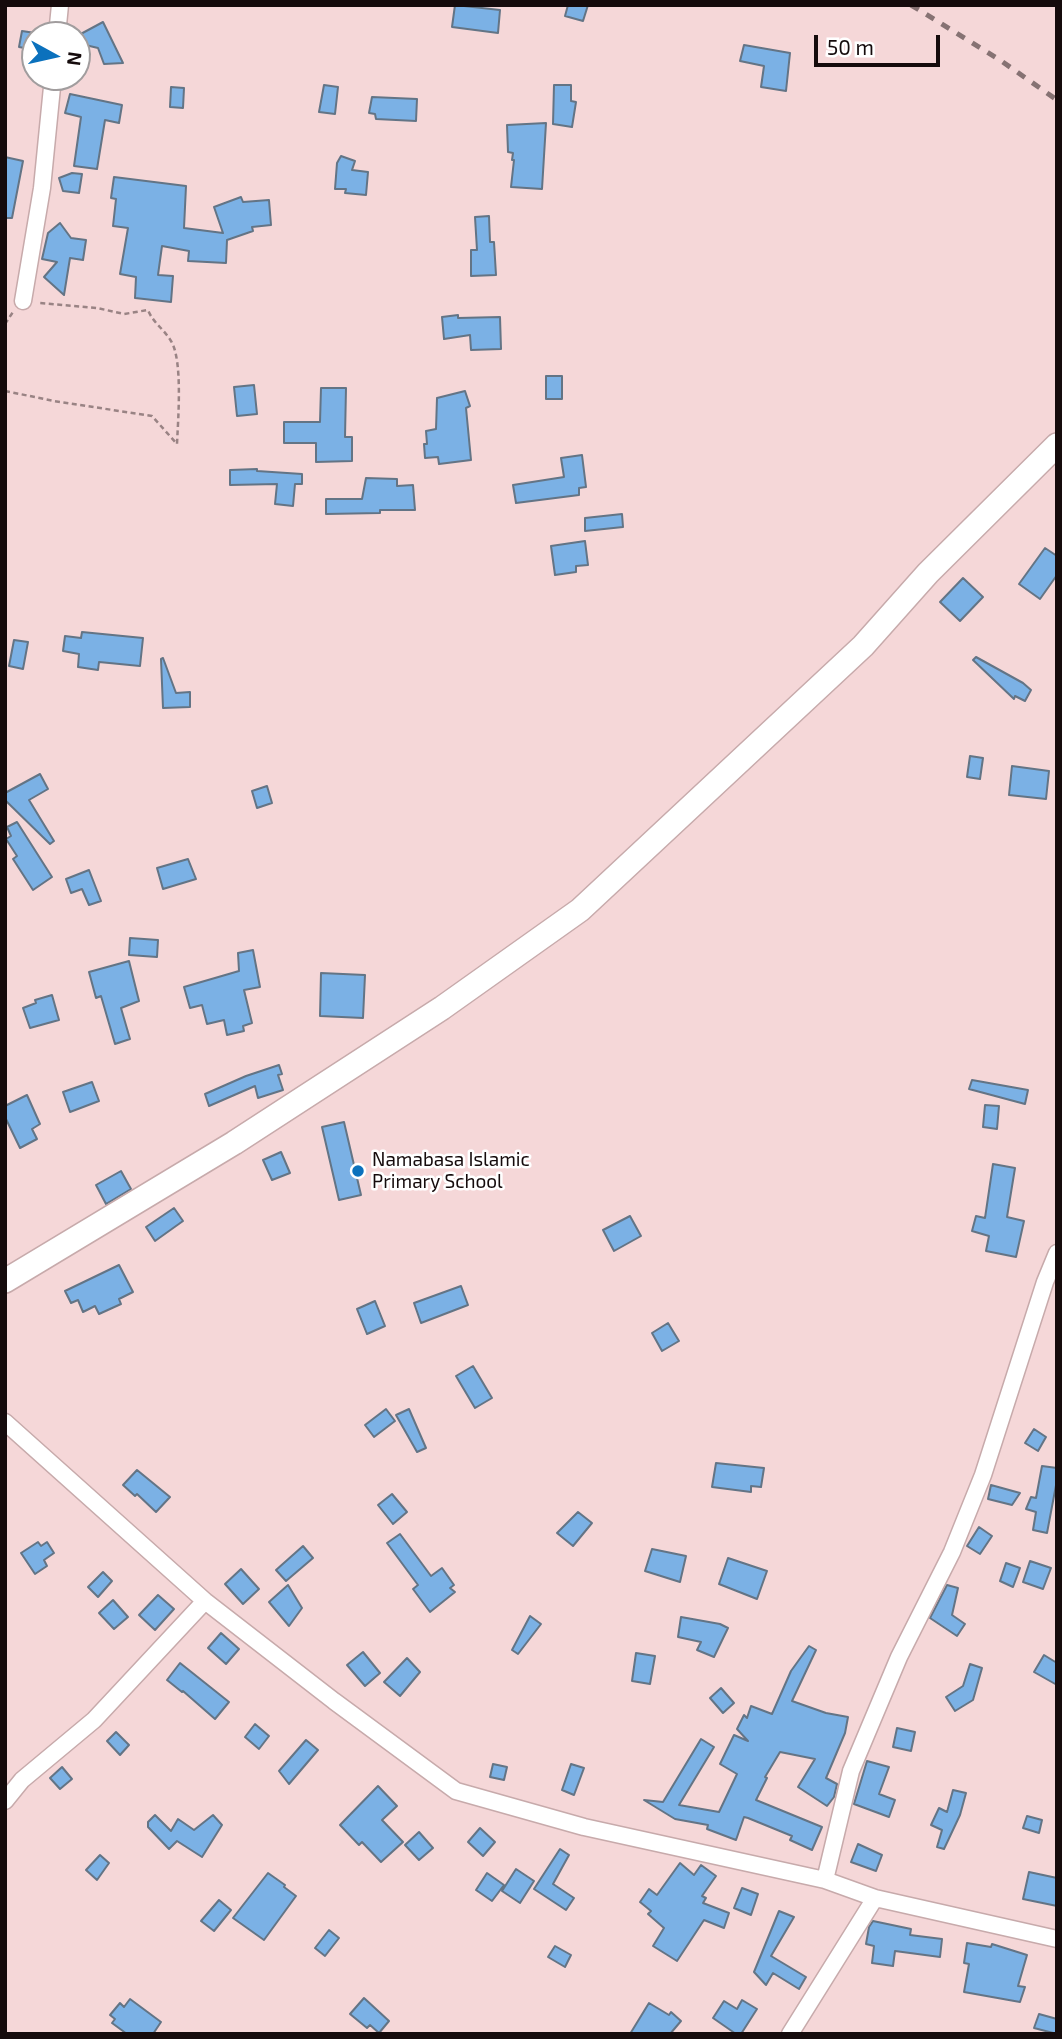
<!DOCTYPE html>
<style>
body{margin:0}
#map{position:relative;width:1062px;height:2039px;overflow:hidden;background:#f5d7d8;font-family:"Exo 2",sans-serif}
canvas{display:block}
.frame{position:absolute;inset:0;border:7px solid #150b0c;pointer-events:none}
.north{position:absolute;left:21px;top:21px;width:70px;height:70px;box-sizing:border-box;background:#fff;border:2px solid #a19d9e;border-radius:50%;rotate:98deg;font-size:19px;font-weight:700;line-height:28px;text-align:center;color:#150b0c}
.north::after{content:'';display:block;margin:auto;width:24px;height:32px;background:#0b71bd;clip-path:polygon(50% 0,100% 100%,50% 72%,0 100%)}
.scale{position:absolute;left:814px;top:35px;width:126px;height:32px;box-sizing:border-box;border:4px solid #150b0c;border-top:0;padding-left:9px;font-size:21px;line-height:24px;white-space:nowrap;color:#150b0c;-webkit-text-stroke:5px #fff;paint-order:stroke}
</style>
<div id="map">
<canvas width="1062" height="2039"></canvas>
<div class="frame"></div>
<div class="north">N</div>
<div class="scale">50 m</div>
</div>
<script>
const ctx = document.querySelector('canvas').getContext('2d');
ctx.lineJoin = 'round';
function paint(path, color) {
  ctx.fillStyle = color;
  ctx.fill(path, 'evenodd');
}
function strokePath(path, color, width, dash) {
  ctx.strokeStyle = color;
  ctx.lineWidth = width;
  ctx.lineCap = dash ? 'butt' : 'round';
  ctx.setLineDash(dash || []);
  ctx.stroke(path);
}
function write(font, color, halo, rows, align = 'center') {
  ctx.font = font + ' "Exo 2",sans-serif';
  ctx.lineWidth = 5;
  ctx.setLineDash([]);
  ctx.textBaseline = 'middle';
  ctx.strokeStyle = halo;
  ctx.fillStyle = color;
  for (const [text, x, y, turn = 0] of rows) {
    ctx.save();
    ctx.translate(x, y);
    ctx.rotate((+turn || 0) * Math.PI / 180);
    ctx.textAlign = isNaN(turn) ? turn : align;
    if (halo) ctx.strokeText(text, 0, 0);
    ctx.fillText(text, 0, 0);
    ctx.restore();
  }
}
const building = new Path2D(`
 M 455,5 L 500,10 L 498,33 L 452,27 Z
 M 568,5 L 588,5 L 583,21 L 565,16 Z
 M 103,22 L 123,63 L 104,64 L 98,48 L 77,43 L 77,36 Z
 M 22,31 L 35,33 L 35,50 L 19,47 Z
 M 744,45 L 790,53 L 786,91 L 761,87 L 764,66 L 740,61 Z
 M 324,85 L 338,87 L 335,114 L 319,112 Z
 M 554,85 L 571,85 L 571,101 L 576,102 L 572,127 L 553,124 Z
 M 171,87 L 184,88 L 183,108 L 170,107 Z
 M 70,94 L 122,105 L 119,123 L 105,120 L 97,169 L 74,166 L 81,117 L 65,113 Z
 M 372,97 L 417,99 L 416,121 L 376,119 L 375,114 L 369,113 Z
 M 546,123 L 542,189 L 511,187 L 514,160 L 512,160 L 513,153 L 508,152 L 507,125 Z
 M 341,156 L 355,161 L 352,170 L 368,172 L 366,195 L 345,193 L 346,189 L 335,189 L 337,163 Z
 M 5,157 L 23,161 L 12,218 L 5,218 Z
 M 72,173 L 82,174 L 79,193 L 63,191 L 59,178 Z
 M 114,177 L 186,186 L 184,228 L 223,233 L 214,207 L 241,197 L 243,202 L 269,200 L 271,225 L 252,227 L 253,231 L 227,240 L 226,263 L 188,261 L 189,251 L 162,246 L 158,275 L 173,276 L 171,302 L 135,298 L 136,277 L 120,274 L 128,228 L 113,226 L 116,199 L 111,198 Z
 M 489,216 L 490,242 L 494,242 L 496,275 L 471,276 L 471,250 L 477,250 L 475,217 Z
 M 60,223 L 71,238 L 86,240 L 83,260 L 70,258 L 64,295 L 44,277 L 57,262 L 42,259 L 48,233 Z
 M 458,315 L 458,318 L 500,317 L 501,349 L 471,350 L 470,335 L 444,339 L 442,317 Z
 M 546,376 L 562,376 L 562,399 L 546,399 Z
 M 254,385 L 257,414 L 237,416 L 234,387 Z
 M 321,388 L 346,388 L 345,437 L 352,437 L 352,461 L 316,462 L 316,443 L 284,443 L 284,422 L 320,422 Z
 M 465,391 L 470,406 L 466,408 L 471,460 L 439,464 L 438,457 L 425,458 L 424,444 L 427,444 L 426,431 L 436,429 L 437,398 Z
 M 582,455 L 586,487 L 579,488 L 579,495 L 516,503 L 513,485 L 564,477 L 561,458 Z
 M 257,469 L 257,471 L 302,474 L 302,484 L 295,484 L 293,506 L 275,504 L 277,484 L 230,485 L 230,470 Z
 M 366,478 L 397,479 L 397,486 L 413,485 L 415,510 L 380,510 L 380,513 L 326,514 L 326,499 L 362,499 Z
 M 622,514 L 623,527 L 585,531 L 585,518 Z
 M 585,541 L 588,565 L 576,566 L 576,572 L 555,575 L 551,546 Z
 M 1045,548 L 1057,556 L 1057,575 L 1040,599 L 1019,584 Z
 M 963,578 L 983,597 L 960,621 L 940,602 Z
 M 82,632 L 143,638 L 140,666 L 99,662 L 98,670 L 78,667 L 79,654 L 63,651 L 65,636 L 81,638 Z
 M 14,640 L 28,642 L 23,669 L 9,666 Z
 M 976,657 L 1023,683 L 1031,690 L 1025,701 L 1015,696 L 1014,699 L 973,660 Z
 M 163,658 L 176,693 L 190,692 L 190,707 L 163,708 L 161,659 Z
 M 970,756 L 983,758 L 980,779 L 967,777 Z
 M 1012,766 L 1049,771 L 1046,799 L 1009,795 Z
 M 40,774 L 48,789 L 29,800 L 54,841 L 50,844 L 5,800 L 5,793 Z
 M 267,786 L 272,803 L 257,808 L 252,791 Z
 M 17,822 L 52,877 L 33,890 L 13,859 L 17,856 L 6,839 L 11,836 L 7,827 Z
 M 188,859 L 196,879 L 163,889 L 157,868 Z
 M 89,870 L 101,901 L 89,905 L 82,889 L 71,893 L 66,879 Z
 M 130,938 L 158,940 L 157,957 L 129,955 Z
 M 253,950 L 260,987 L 244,990 L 252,1023 L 243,1026 L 244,1031 L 227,1035 L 224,1020 L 207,1024 L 202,1005 L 190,1008 L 184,987 L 239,971 L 238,953 Z
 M 129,961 L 139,1001 L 121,1008 L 130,1039 L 115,1044 L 101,996 L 96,998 L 89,972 Z
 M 321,973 L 365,975 L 363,1018 L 320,1016 Z
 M 52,995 L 59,1020 L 30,1028 L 23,1008 L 36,1003 L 35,1000 Z
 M 279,1065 L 282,1074 L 278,1075 L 283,1090 L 258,1098 L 255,1086 L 209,1106 L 205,1094 L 246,1076 Z
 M 972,1080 L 1028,1090 L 1025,1104 L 969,1089 Z
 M 92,1082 L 99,1101 L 70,1112 L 63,1092 Z
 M 27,1095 L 40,1124 L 32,1129 L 37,1139 L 20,1148 L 5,1117 L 5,1106 Z
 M 985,1105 L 999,1106 L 997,1129 L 983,1127 Z
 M 344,1122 L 361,1195 L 339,1200 L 322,1127 Z
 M 281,1152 L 290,1173 L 272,1180 L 263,1160 Z
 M 993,1164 L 1015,1168 L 1007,1217 L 1024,1221 L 1016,1257 L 986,1251 L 989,1236 L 972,1231 L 976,1216 L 985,1218 Z
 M 121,1171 L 131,1189 L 106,1204 L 96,1185 Z
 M 174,1208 L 183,1221 L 155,1241 L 146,1227 Z
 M 630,1216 L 641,1236 L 614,1251 L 603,1230 Z
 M 119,1265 L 133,1292 L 119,1299 L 121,1304 L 99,1314 L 95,1306 L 83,1312 L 78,1300 L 71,1303 L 65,1291 Z
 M 461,1286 L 468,1305 L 421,1323 L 414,1303 Z
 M 375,1301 L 385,1326 L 367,1334 L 357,1309 Z
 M 668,1323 L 679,1341 L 662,1351 L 652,1333 Z
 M 473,1366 L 492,1398 L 475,1408 L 456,1376 Z
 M 386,1409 L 395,1421 L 374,1437 L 365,1425 Z
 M 409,1409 L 426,1448 L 417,1452 L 396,1415 Z
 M 1034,1429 L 1046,1437 L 1038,1451 L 1025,1443 Z
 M 716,1463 L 764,1468 L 761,1487 L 751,1486 L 751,1492 L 712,1487 Z
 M 1042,1466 L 1057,1468 L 1057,1480 L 1047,1533 L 1033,1530 L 1036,1512 L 1026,1509 L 1031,1497 L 1036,1498 Z
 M 137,1470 L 170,1497 L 156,1512 L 137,1494 L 135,1496 L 123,1485 Z
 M 991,1485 L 1020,1493 L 1012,1505 L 988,1499 Z
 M 392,1494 L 407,1512 L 393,1524 L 378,1505 Z
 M 578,1512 L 592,1523 L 573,1546 L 557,1533 Z
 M 979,1527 L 992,1536 L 980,1554 L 967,1546 Z
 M 400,1534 L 431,1576 L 442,1568 L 454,1585 L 450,1588 L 455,1592 L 430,1612 L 413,1589 L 418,1585 L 387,1543 Z
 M 38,1542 L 41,1546 L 47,1542 L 54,1553 L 44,1560 L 47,1566 L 35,1574 L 21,1553 Z
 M 303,1546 L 313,1558 L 286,1581 L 276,1570 Z
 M 652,1549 L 686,1556 L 680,1582 L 645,1571 Z
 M 728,1558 L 767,1571 L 757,1599 L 719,1584 Z
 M 1030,1561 L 1051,1568 L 1043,1589 L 1023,1582 Z
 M 1006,1563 L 1020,1568 L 1013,1587 L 1000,1581 Z
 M 241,1569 L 259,1589 L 243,1604 L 225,1584 Z
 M 103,1572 L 112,1581 L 98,1597 L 88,1587 Z
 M 288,1585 L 302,1608 L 289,1626 L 269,1602 Z
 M 947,1585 L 958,1588 L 952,1615 L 965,1624 L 957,1636 L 930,1618 Z
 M 158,1595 L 174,1609 L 155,1630 L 139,1615 Z
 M 113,1600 L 128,1617 L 114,1629 L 99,1613 Z
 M 530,1616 L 541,1624 L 518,1654 L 512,1650 Z
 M 681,1617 L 720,1624 L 728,1628 L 714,1657 L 697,1650 L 701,1642 L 678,1637 Z
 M 221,1633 L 239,1649 L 226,1664 L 208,1648 Z
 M 809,1646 L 816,1650 L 792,1701 L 826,1713 L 848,1717 L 845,1733 L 826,1778 L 837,1784 L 834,1797 L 827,1806 L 798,1787 L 815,1759 L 780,1752 L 765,1777 L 767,1778 L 756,1800 L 822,1827 L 812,1850 L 790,1840 L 792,1836 L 748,1818 L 744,1817 L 736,1840 L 707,1829 L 708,1825 L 675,1819 L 644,1800 L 663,1802 L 701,1739 L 714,1747 L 679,1805 L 719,1812 L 737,1774 L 720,1764 L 734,1735 L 748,1741 L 737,1729 L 744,1715 L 747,1718 L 751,1706 L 772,1714 L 791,1671 Z
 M 363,1652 L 380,1673 L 365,1686 L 347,1665 Z
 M 636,1653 L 655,1656 L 650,1684 L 632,1681 Z
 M 1044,1655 L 1057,1663 L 1057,1685 L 1034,1672 Z
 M 407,1658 L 420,1672 L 400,1696 L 384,1682 Z
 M 180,1663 L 229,1702 L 215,1719 L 183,1691 L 182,1692 L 167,1680 Z
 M 970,1664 L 982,1668 L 973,1700 L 955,1711 L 946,1697 L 963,1686 Z
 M 721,1688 L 734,1703 L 723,1713 L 710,1698 Z
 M 255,1724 L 269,1736 L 259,1749 L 245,1737 Z
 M 897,1728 L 915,1732 L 911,1751 L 893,1747 Z
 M 116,1732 L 129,1745 L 120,1755 L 107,1741 Z
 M 306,1740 L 318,1750 L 289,1784 L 279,1771 Z
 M 867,1761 L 889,1767 L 879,1794 L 895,1800 L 889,1817 L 854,1804 Z
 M 493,1764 L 507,1767 L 504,1780 L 490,1777 Z
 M 571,1764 L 584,1768 L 574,1795 L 562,1790 Z
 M 62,1767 L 72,1779 L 60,1789 L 50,1778 Z
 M 378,1786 L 397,1806 L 382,1820 L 403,1842 L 381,1862 L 362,1842 L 359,1845 L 340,1825 Z
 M 953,1790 L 966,1793 L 960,1815 L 944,1849 L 937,1847 L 942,1830 L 931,1825 L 939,1808 L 947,1812 Z
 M 155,1815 L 171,1831 L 178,1819 L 194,1830 L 213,1815 L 222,1825 L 202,1857 L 177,1841 L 169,1849 L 148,1827 L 148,1822 Z
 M 1027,1816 L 1042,1820 L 1039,1833 L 1023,1828 Z
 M 480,1828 L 495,1842 L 483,1856 L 468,1842 Z
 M 419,1832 L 433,1848 L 419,1860 L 405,1845 Z
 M 858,1844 L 882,1855 L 876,1871 L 851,1862 Z
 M 560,1849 L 569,1855 L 553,1884 L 574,1898 L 566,1910 L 534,1889 Z
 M 100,1855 L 109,1863 L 97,1880 L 86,1870 Z
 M 680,1863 L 694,1875 L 701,1865 L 716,1876 L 702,1896 L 706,1898 L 703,1903 L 729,1913 L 724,1928 L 704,1920 L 677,1961 L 653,1946 L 664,1928 L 648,1914 L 651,1911 L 640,1902 L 649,1889 L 657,1895 Z
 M 516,1869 L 534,1881 L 520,1903 L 502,1891 Z
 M 1029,1872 L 1057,1878 L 1057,1906 L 1023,1899 Z
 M 268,1873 L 285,1885 L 284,1887 L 296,1896 L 264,1940 L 233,1918 Z
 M 487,1873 L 504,1885 L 492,1901 L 476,1890 Z
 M 742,1888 L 758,1894 L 751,1915 L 734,1908 Z
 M 219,1900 L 231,1910 L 214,1931 L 201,1921 Z
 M 779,1911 L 794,1917 L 771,1956 L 806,1977 L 799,1989 L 773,1973 L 766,1985 L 754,1972 Z
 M 873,1921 L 911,1929 L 910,1935 L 942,1939 L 940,1957 L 895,1951 L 893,1966 L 872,1963 L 874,1946 L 866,1944 L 869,1927 Z
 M 329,1930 L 339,1938 L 325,1956 L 315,1948 Z
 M 967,1943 L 991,1947 L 992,1944 L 1027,1955 L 1018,1986 L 1025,1987 L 1020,2002 L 964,1992 L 969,1964 L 964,1963 Z
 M 555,1946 L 571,1955 L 565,1967 L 548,1957 Z
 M 364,1998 L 389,2021 L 379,2033 L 370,2025 L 367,2028 L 350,2014 Z
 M 130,1999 L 161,2022 L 153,2034 L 127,2034 L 112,2023 L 115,2019 L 110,2015 L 120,2003 L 124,2007 Z
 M 742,2000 L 757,2009 L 741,2034 L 736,2034 L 713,2018 L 724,2001 L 737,2009 Z
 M 649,2003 L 669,2015 L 671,2012 L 681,2021 L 670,2034 L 630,2034 Z
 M 1039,2014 L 1057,2019 L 1057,2034 L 1034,2028 Z`);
paint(building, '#7bb1e5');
strokePath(building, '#637485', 2);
const street = new Path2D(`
 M 57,35 L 60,5
 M 23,301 L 42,188 L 53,77
 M 5,1422 L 205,1601 L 334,1701 L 456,1791 L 584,1827 L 825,1880 L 875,1898 L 1057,1939
 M 5,1801 L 22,1780 L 94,1720 L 205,1601
 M 825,1880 L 851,1771 L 899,1657 L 952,1552 L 983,1475 L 1045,1282 L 1057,1253
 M 790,2034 L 875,1898`);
const secondary = new Path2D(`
 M 5,1281 L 234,1143 L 442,1008 L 580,910 L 863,646 L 928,573 L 1057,445`);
strokePath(street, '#c7aaab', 19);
strokePath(secondary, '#c7aaab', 26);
strokePath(new Path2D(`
 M 5,324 L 13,312
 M 5,391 L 54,401 L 152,416 L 177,444 C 178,420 183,360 171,341 C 164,329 153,323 148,310 L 124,314 L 97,308 L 39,303`), '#998384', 2.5, [5, 3.5]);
strokePath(street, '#fff', 16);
strokePath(secondary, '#fff', 23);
strokePath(new Path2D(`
 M 911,5 L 1000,60 L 1057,100`), '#867273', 5, [9, 9]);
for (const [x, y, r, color] of [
 [358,1171,7,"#0b71bd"]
]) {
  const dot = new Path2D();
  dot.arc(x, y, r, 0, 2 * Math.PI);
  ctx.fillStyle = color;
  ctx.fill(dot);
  strokePath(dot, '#fff', 2.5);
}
write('19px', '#150b0c', '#fff', [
 ["Namabasa Islamic",372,1160],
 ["Primary School",372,1182]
], 'left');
</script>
